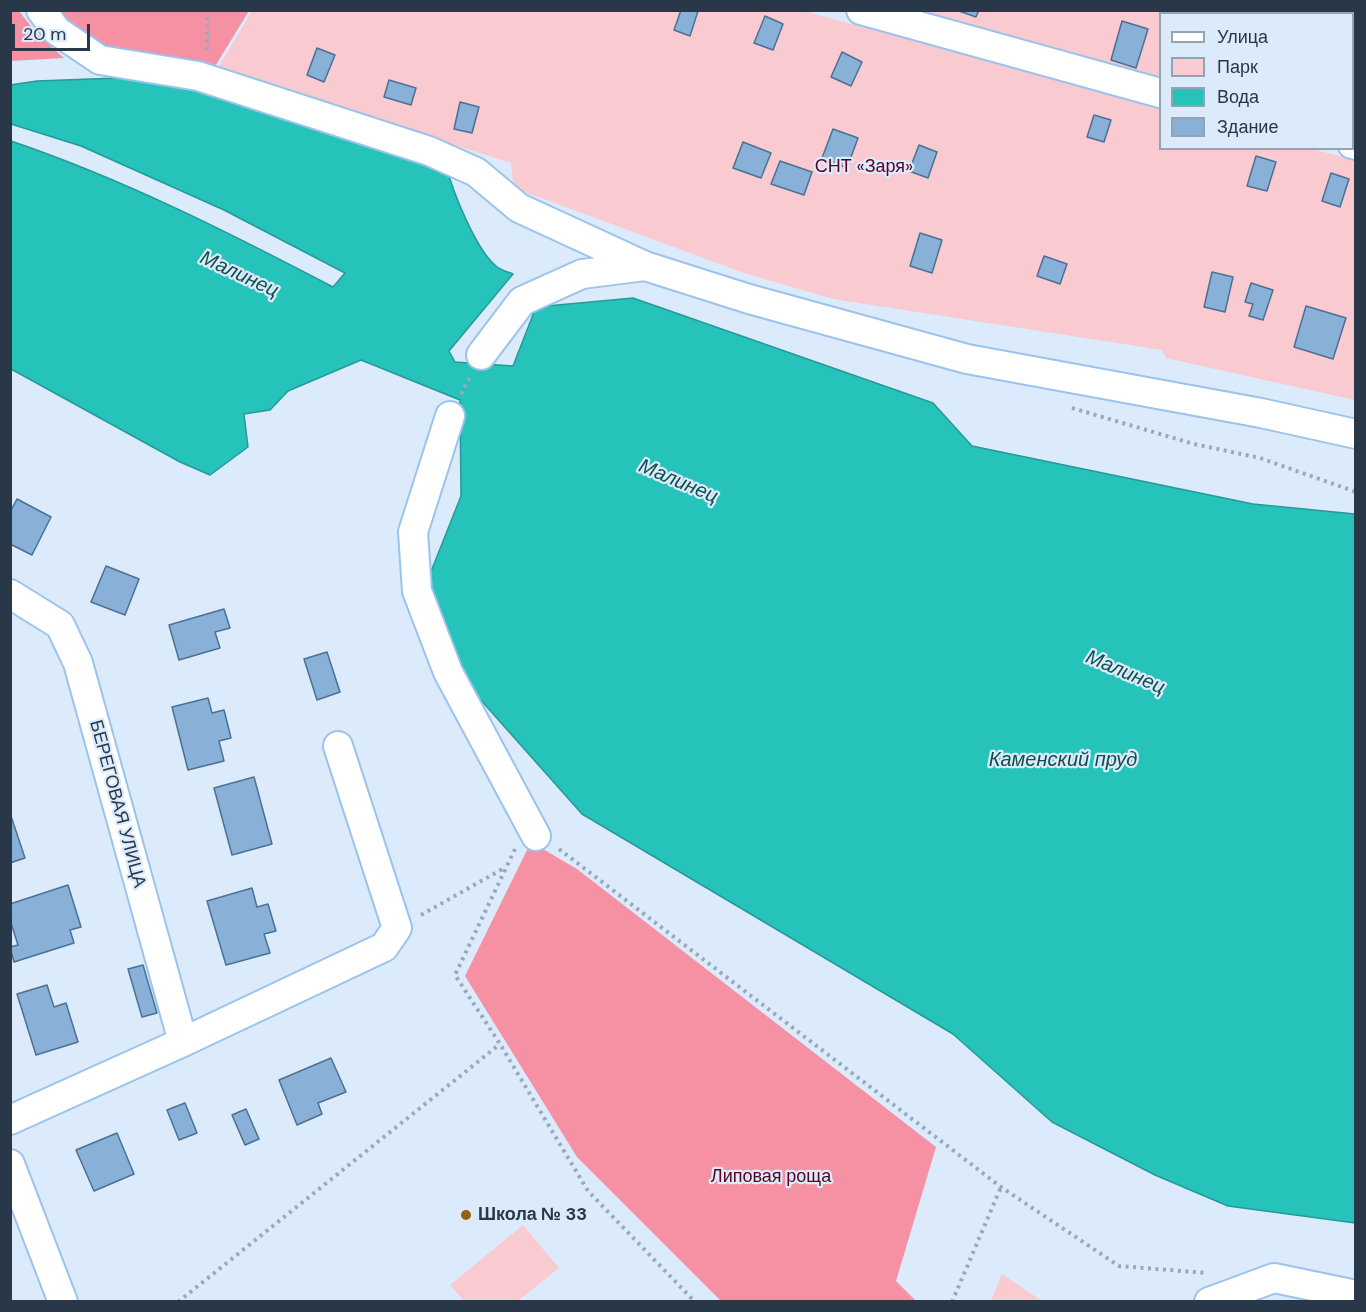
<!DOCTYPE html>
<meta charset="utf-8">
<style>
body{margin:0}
#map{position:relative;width:1366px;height:1312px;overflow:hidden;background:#dbebfc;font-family:"DM Sans",sans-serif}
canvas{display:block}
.frame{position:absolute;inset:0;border:12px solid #283848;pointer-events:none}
.legend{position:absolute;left:1159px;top:12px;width:195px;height:138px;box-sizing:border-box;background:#dbebfc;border:2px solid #93a3b4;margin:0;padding:8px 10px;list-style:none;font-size:18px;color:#283848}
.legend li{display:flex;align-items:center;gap:12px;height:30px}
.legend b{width:30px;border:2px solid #93a3b4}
.scale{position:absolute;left:12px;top:24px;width:78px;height:27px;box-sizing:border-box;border:3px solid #283848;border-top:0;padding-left:8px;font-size:18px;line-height:21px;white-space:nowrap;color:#283848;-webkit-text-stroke:4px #dbebfc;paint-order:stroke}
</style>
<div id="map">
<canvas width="1366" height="1312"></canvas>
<div class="frame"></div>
<ul class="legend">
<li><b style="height:8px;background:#fff"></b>Улица</li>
<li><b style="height:16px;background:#facad1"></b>Парк</li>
<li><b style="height:16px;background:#25c3ba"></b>Вода</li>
<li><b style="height:16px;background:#89b1d8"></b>Здание</li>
</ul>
<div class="scale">20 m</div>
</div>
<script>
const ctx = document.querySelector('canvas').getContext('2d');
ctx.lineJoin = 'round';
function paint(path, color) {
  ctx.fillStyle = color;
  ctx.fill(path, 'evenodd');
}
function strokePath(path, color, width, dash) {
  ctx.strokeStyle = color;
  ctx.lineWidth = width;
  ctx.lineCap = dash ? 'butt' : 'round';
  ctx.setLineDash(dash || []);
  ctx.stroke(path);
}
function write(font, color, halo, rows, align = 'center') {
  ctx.font = font + ' "DM Sans",sans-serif';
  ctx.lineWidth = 4.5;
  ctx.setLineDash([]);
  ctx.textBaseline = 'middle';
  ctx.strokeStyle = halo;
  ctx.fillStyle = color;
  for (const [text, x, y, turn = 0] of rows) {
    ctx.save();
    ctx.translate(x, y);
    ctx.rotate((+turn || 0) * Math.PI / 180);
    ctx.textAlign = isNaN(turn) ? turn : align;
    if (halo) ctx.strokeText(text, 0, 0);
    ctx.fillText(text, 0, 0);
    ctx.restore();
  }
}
paint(new Path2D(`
 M 252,11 L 804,11 L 1160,108 L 1160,148 L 1312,149 L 1355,160 L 1355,400 L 1166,358 L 1162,350 L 833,299 L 744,273 L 514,188 L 511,163 L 217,69 Z
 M 904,11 L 1355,11 L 1355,136 L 1352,135 L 1352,14 L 1160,14 L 1160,82 Z
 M 523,1225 L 559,1268 L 518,1301 L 464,1301 L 450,1285 Z
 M 1002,1274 L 1042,1301 L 991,1301 Z`), '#facad1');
paint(new Path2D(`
 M 11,10 L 19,11 L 37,34 L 64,58 L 11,61 Z
 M 53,11 L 249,11 L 214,68 L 107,50 Z
 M 531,842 L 577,869 L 936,1147 L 896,1281 L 916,1301 L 721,1301 L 577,1157 L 465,976 Z`), '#f591a3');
const water = new Path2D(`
 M 144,77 L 290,116 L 446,165 C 452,190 476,250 496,266 C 500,270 508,272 513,274 L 449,351 L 455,362 L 513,366 L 536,307 L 633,298 L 933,403 L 972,446 L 1253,504 L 1355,514 L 1355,1223 L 1228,1206 L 1155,1175 L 1052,1122 L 953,1034 L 582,814 L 471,689 L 428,579 L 461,496 L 460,400 L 361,360 L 288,391 L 270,410 L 244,414 L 248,447 L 210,475 L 180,462 L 11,369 L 11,141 C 123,179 228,232 333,287 L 345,273 L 224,210 L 81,146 L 11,124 L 10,85 L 37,81 Z`);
paint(water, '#25c3ba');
strokePath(water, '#269998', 1.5);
const building = new Path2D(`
 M 681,10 L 698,11 L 690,36 L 674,30 Z
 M 956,10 L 979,10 L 976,17 Z
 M 1320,10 L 1356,10 L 1354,30 L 1352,14 L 1319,14 Z
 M 765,16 L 783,24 L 773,50 L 754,43 Z
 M 1122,21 L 1148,29 L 1136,68 L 1111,60 Z
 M 317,48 L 335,55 L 324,82 L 307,75 Z
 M 842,52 L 862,62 L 851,86 L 831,77 Z
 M 389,80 L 416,88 L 411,105 L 384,97 Z
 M 1352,99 L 1356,100 L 1356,125 L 1352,124 Z
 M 460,102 L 479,107 L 472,133 L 454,129 Z
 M 1094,115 L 1111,120 L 1104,142 L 1087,137 Z
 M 833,129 L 858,138 L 847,168 L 822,158 Z
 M 743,142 L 771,153 L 761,178 L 733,168 Z
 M 919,145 L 937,152 L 928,178 L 909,171 Z
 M 1256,156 L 1276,162 L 1267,191 L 1247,186 Z
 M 780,161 L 812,172 L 804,195 L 771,184 Z
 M 1331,173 L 1349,179 L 1340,207 L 1322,201 Z
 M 920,233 L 942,240 L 932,273 L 910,266 Z
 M 1044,256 L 1067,264 L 1060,284 L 1037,276 Z
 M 1212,272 L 1233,277 L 1225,312 L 1204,307 Z
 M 1251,283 L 1273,290 L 1263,320 L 1249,316 L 1253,304 L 1245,302 Z
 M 1306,306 L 1346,318 L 1333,359 L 1294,347 Z
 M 17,499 L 51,517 L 32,555 L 10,544 L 10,512 Z
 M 106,566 L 139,579 L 125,615 L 91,602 Z
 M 224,609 L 230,628 L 215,632 L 220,648 L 179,660 L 169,625 Z
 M 327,652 L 340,692 L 317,700 L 304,659 Z
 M 208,698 L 212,713 L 224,710 L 231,738 L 219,741 L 224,761 L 188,770 L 172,707 Z
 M 254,777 L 272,844 L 232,855 L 214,788 Z
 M 10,813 L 25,858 L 10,863 Z
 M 68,885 L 81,927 L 70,930 L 74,943 L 14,962 L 10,947 L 18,945 L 10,920 L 10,904 Z
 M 252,888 L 257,907 L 268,904 L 276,931 L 264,934 L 270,953 L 226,965 L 207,901 Z
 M 143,965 L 157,1013 L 142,1017 L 128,969 Z
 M 47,985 L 54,1007 L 66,1003 L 78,1042 L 36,1055 L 17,994 Z
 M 331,1058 L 346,1092 L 318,1103 L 322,1114 L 297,1125 L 279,1080 Z
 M 185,1103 L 197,1133 L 179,1140 L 167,1110 Z
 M 246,1109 L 259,1139 L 245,1145 L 232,1115 Z
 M 117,1133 L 134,1174 L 94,1191 L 76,1150 Z`);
paint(building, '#89b1d8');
strokePath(building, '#4b7094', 1.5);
const street = new Path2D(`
 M 41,10 L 57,31 L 100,60 L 198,76 L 429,151 L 476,172 L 519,208 L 645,266 L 749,299 L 967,359 L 1261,413 L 1356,434
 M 861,10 L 1160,93
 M 1352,144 L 1356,145
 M 481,355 L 522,301 L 582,274 L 645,266
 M 450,416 L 413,532 L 417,591 L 448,672 L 536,836
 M 10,594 L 60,625 L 78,663 L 183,1042
 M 10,1120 L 183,1042 L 384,947 L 397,928 L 338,746
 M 10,1164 L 63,1302
 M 1209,1302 L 1274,1278 L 1356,1295`);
strokePath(street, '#9bc3eb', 32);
strokePath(new Path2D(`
 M 207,50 L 207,10
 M 461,394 L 470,377
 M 1072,408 L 1194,444 L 1260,458 L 1356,492
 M 515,849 L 455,975 L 500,1044 L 588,1191 L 695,1302
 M 559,849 L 1001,1187 L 1119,1266 L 1207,1273
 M 421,915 L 506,867
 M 178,1302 L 500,1044
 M 952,1302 L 1001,1187`), '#99a9ba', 4, [3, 4.5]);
strokePath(street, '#fff', 28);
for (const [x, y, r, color] of [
 [466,1215,6,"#955f15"]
]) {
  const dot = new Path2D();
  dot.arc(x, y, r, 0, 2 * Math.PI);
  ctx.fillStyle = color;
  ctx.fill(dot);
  strokePath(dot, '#dbebfc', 2);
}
write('18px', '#5c0022', '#dbebfc', [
 ["СНТ «Заря»",864,167],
 ["Липовая роща",771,1177]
]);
write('18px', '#283848', '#dbebfc', [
 ["БЕРЕГОВАЯ УЛИЦА",117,804,75]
]);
write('bold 18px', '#283848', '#dbebfc', [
 ["Школа № 33",478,1215]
], 'left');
write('italic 20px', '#0f4e4a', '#dbebfc', [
 ["Малинец",239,275,25],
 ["Малинец",678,482,23],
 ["Малинец",1125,673,23],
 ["Каменский пруд",1063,761]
]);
</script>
